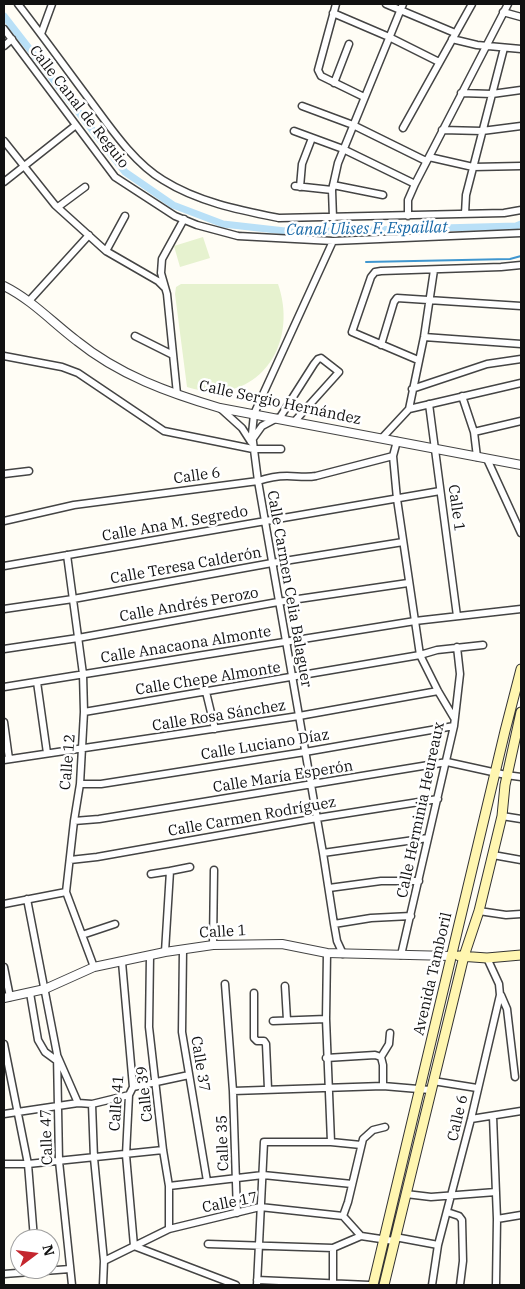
<!DOCTYPE html>
<meta charset="utf-8">
<style>
body{margin:0}
#map{position:relative;width:525px;height:1289px;overflow:hidden;background:#fffdf5;font-family:"IBM Plex Serif",serif}
canvas{display:block}
.frame{position:absolute;inset:0;border:5px solid #111;pointer-events:none}
.north{position:absolute;left:10px;top:1229px;width:50px;height:50px;box-sizing:border-box;background:#fff;border:1px solid #a0a0a0;border-radius:50%;rotate:75deg;font-size:14px;font-weight:700;line-height:20px;text-align:center;color:#111}
.north::after{content:'';display:block;margin:auto;width:18px;height:22px;background:#c4262e;clip-path:polygon(50% 0,100% 100%,50% 72%,0 100%)}
</style>
<div id="map">
<canvas width="525" height="1289"></canvas>
<div class="frame"></div>
<div class="north">N</div>
</div>
<script>
const ctx = document.querySelector('canvas').getContext('2d');
ctx.lineJoin = 'round';
function paint(path, color) {
  ctx.fillStyle = color;
  ctx.fill(path, 'evenodd');
}
function strokePath(path, color, width, dash) {
  ctx.strokeStyle = color;
  ctx.lineWidth = width;
  ctx.lineCap = dash ? 'butt' : 'round';
  ctx.setLineDash(dash || []);
  ctx.stroke(path);
}
function write(font, color, halo, rows, align = 'center') {
  ctx.font = font + ' "IBM Plex Serif",serif';
  ctx.lineWidth = 5;
  ctx.setLineDash([]);
  ctx.textBaseline = 'middle';
  ctx.strokeStyle = halo;
  ctx.fillStyle = color;
  for (const [text, x, y, turn = 0] of rows) {
    ctx.save();
    ctx.translate(x, y);
    ctx.rotate((+turn || 0) * Math.PI / 180);
    ctx.textAlign = isNaN(turn) ? turn : align;
    if (halo) ctx.strokeText(text, 0, 0);
    ctx.fillText(text, 0, 0);
    ctx.restore();
  }
}
paint(new Path2D(`
 M 203,237 L 210,258 L 180,267 L 174,246 Z
 M 181,284 L 278,284 C 300,347 255,409 187,387 L 175,294 L 176,287 Z`), '#e6f2cf');
strokePath(new Path2D(`
 M 366,262 L 510,259 L 521,256`), '#3f96cf', 2);
strokePath(new Path2D(`
 M 4,16 L 125,172 L 173,205 L 223,224 L 294,232 L 516,226 L 521,224`), '#b9e0f7', 7);
const minor = new Path2D(`
 M 18,4 C 42,35 65,67 89,99 C 110,127 133,162 163,180 C 198,202 239,210 279,218 L 504,213 L 521,210
 M 336,4 L 318,70 L 321,76 L 364,97
 M 386,4 L 455,33
 M 503,12 L 521,17
 M 333,13 L 389,37 L 439,62
 M 4,29 L 115,177 L 175,216 L 197,225 L 238,236 L 333,241 L 521,233
 M 41,34 L 52,4
 M 452,39 L 477,45 L 521,49
 M 4,46 L 12,39
 M 334,83 L 349,44
 M 461,93 L 492,94 L 521,90
 M 302,106 L 353,125 L 426,161
 M 403,128 L 472,4
 M 442,130 L 482,131 L 521,126
 M 294,131 L 343,149 L 415,184
 M 4,141 L 55,205 L 106,251 L 158,281 L 165,288
 M 429,157 L 473,167 L 521,166
 M 4,182 L 76,125
 M 333,185 L 383,195
 M 295,186 L 332,190
 M 300,187 L 302,164 L 312,138
 M 58,207 L 85,187
 M 465,214 L 466,195 L 504,48
 M 408,216 L 408,200 L 415,184 L 508,4
 M 333,218 L 332,190 L 338,163 L 403,4
 M 333,241 L 254,414 L 252,434 L 258,481 L 323,853 L 334,924 L 337,941 L 343,954
 M 106,251 L 125,216
 M 29,301 L 89,235
 M 135,336 L 173,355
 M 424,337 L 521,344
 M 381,345 L 394,302 L 397,298 L 521,306
 M 4,356 L 62,367 L 78,373 L 164,431 L 253,449 L 281,449
 M 418,360 L 352,332 L 371,277 L 375,272 L 381,271 L 501,267 L 521,265
 M 412,389 L 487,364 L 521,359
 M 177,394 L 167,294 L 161,273 L 162,259 L 184,219
 M 462,396 L 474,432 L 477,457
 M 429,404 L 457,616
 M 221,409 L 242,428 L 251,442
 M 409,409 L 424,337 L 434,270
 M 279,419 L 314,364 L 318,359 L 321,358 L 339,372 L 294,422
 M 474,432 L 521,421
 M 382,438 L 409,409 L 521,383
 M 252,440 L 262,426 L 277,418
 M 397,441 L 393,456 L 397,499 L 420,655 L 438,691 L 454,718
 M 487,459 L 521,533
 M 4,474 L 29,471
 M 4,521 L 74,505 L 258,481 C 267,478 277,476 287,476 C 297,476 306,478 316,476 L 393,456
 M 67,555 L 83,674 L 84,712 L 80,784 L 74,821 L 66,892 L 94,967
 M 4,566 L 440,491
 M 4,609 L 73,599 L 272,563 L 403,542
 M 4,649 L 78,638 L 278,602 L 408,583
 M 37,682 L 47,753
 M 4,687 L 415,621 L 521,609
 M 206,692 L 215,729
 M 84,712 L 420,655 L 437,650 L 483,645
 M 4,722 L 9,759
 M 4,760 L 299,716 L 438,691
 M 80,784 L 101,784 L 305,752 L 454,726
 M 502,816 L 521,819
 M 74,821 L 99,819 L 447,762 L 506,775 L 521,777
 M 323,853 L 428,838
 M 493,855 L 521,860
 M 70,860 L 97,857 L 317,818 L 438,799
 M 151,874 L 170,871
 M 329,888 L 381,881 L 419,881
 M 27,899 L 57,1054 L 59,1161 L 72,1285
 M 4,904 L 66,892
 M 479,911 L 506,915 L 521,914
 M 334,924 L 371,918 L 411,916
 M 82,935 L 115,924
 M 213,945 L 214,870
 M 183,950 L 182,1032 L 207,1181
 M 165,952 L 170,871 L 190,867
 M 327,953 L 326,1019 L 331,1142
 M 401,955 L 454,726 L 460,674 L 457,647
 M 150,956 L 149,1027 L 163,1150 L 169,1186 L 169,1229
 M 122,962 L 133,1087 L 129,1095 L 126,1155 L 134,1246 L 236,1285
 M 4,967 L 10,997
 M 225,984 L 233,1091 L 237,1213
 M 285,986 L 287,1020
 M 30,993 L 38,1040 L 45,1052 L 56,1060
 M 254,993 L 254,1038 L 257,1041 L 264,1041 L 266,1044 L 268,1089
 M 501,995 L 507,1009 L 515,1077
 M 273,1021 L 326,1019
 M 4,1044 L 28,1164 L 34,1239
 M 57,1055 L 78,1103
 M 326,1058 L 375,1055 L 381,1057
 M 433,1081 L 477,1088
 M 383,1086 L 383,1065 L 381,1057 L 389,1044 L 390,1033
 M 133,1087 L 189,1075
 M 233,1091 L 383,1086 L 430,1090
 M 92,1104 L 94,1158 L 104,1261 L 103,1285
 M 4,1114 L 78,1103 L 92,1104 L 129,1095
 M 493,1116 L 497,1219 L 496,1285
 M 471,1119 L 521,1111
 M 4,1164 L 28,1164 L 163,1150
 M 169,1186 L 263,1175 L 352,1184
 M 406,1194 L 431,1197 L 496,1192
 M 447,1212 L 459,1216 L 462,1220 L 463,1261 L 460,1285
 M 343,1216 L 348,1202 L 363,1139 L 373,1130 L 385,1127
 M 497,1219 L 521,1215
 M 395,1237 L 438,1245
 M 208,1244 L 333,1248 L 361,1236 L 394,1241
 M 104,1261 L 169,1229 L 260,1207 L 343,1216 L 361,1236
 M 4,1274 L 70,1269
 M 257,1280 L 369,1285
 M 333,1282 L 333,1248
 M 257,1285 L 264,1142 L 331,1142 L 361,1145
 M 432,1285 L 438,1245 L 471,1119 L 500,995 L 499,984 L 487,958`);
const tertiary = new Path2D(`
 M 4,286 C 32,300 52,322 77,341 C 119,375 169,393 220,408 L 521,465
 M 4,998 L 45,989 L 94,967 L 165,952 L 213,945 L 282,944 L 327,953 L 451,956`);
const secondary = new Path2D(`
 M 459,956 L 487,958 L 521,955
 M 373,1285 L 505,731 L 521,669
 M 384,1285 L 464,956 L 479,911 L 502,816 L 505,785 L 521,712`);
strokePath(minor, '#444', 9);
strokePath(tertiary, '#444', 10);
strokePath(secondary, '#333', 11);
strokePath(minor, '#fff', 6);
strokePath(tertiary, '#fff', 8);
strokePath(secondary, '#fff6b0', 9);
write('15px', '#111', '#fff', [
 ["Calle Canal de Reguio",79,107,52],
 ["Calle Sergio Hernández",280,403,12],
 ["Calle 6",197,476,-8],
 ["Calle 1",456,508,82],
 ["Calle Ana M. Segredo",175,524,-10],
 ["Calle Teresa Calderón",186,566,-10],
 ["Calle Carmen Celia Balaguer",289,589,80],
 ["Calle Andrés Perozo",189,605,-10],
 ["Calle Anacaona Almonte",186,645,-9],
 ["Calle Chepe Almonte",208,679,-9],
 ["Calle Rosa Sánchez",219,716,-9],
 ["Calle Luciano Díaz",265,745,-9],
 ["Calle 12",68,762,-85],
 ["Calle María Esperón",283,777,-9],
 ["Calle Herminia Heureaux",421,810,-78],
 ["Calle Carmen Rodríguez",252,817,-10],
 ["Calle 1",223,932,-3],
 ["Avenida Tamboril",433,974,-77],
 ["Calle 37",200,1064,81],
 ["Calle 39",145,1094,-96],
 ["Calle 41",117,1103,-86],
 ["Calle 6",458,1118,-77],
 ["Calle 47",47,1137,-92],
 ["Calle 35",223,1143,-92],
 ["Calle 17",230,1203,-11]
]);
write('italic 16px', '#1768a6', '#fff', [
 ["Canal Ulises F. Espaillat",367,229,-1]
]);
</script>
